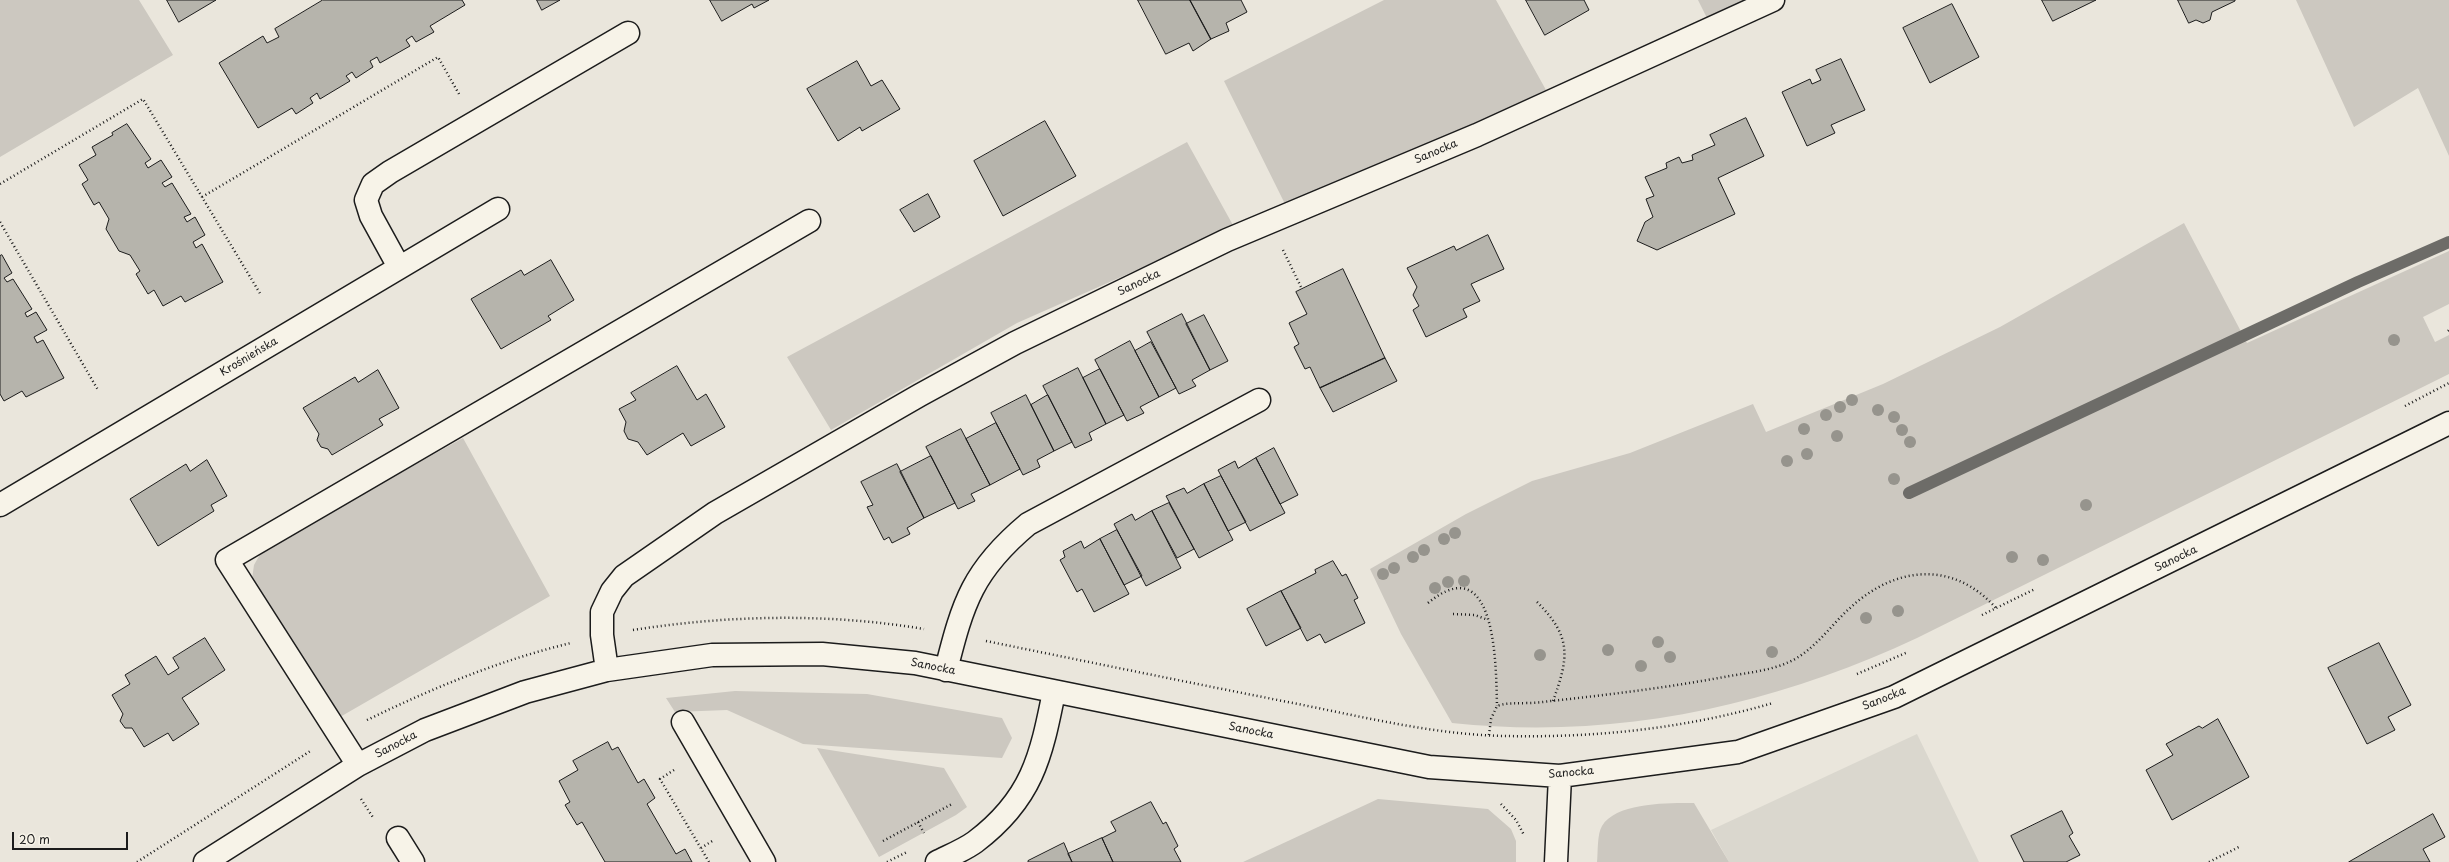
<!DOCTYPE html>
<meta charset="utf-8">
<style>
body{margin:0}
#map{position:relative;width:2449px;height:862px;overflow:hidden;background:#eae6dc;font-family:"Playpen Sans",sans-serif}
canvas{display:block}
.scale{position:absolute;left:12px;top:832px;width:116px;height:18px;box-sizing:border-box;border:2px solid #1c1c1c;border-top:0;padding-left:5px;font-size:12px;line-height:14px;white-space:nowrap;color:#1c1c1c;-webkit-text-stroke:3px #f7f3e8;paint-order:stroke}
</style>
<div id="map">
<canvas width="2449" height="862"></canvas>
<div class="scale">20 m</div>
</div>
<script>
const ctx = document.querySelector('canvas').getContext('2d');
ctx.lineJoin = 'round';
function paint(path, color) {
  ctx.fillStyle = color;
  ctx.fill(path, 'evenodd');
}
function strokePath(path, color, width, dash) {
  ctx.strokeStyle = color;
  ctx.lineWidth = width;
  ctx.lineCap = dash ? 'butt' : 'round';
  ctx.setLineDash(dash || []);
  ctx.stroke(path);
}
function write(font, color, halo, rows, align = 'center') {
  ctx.font = font + ' "Playpen Sans",sans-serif';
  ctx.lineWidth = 3;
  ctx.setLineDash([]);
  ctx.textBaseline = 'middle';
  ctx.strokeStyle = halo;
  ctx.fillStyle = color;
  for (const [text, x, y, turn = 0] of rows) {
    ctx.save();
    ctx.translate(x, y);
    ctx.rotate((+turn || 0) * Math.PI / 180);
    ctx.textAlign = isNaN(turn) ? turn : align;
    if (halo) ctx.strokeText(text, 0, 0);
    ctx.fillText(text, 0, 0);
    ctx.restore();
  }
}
paint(new Path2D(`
 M 1917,734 L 1979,862 L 1729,862 L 1711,830 Z`), '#dad7ce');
paint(new Path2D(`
 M 0,0 L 139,0 L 173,55 L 0,157 Z
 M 1384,0 L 1496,0 L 1546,90 L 1426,146 L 1285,204 L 1224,81 Z
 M 1698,0 L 1746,0 L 1707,18 Z
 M 2296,0 L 2449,0 L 2449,156 L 2418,88 L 2354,127 Z
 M 1187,142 L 1234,227 L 1017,323 L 831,430 L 787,357 Z
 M 2184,223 L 2247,343 L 2449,251 L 2449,304 L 2423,317 L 2435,342 L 2449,335 L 2449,374 L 1917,638 C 1769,707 1615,740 1452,723 L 1401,634 L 1370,569 L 1466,514 L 1532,481 L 1630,453 L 1753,404 L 1766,432 L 1883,384 L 2000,327 Z
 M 463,438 L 550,596 L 340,717 L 251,586 L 254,565 L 263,549 Z
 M 735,691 L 867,694 L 1002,718 L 1012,738 L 1002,758 L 803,744 L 727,710 L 675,712 L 666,698 Z
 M 817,748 L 944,768 L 967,807 L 956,815 L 879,857 Z
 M 1378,799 L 1488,809 L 1511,829 L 1516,841 L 1516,862 L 1243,862 Z
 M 1694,803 L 1729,862 L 1597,862 C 1598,852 1597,834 1602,826 C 1616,802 1670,803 1694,803 Z`), '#ccc8c0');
strokePath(new Path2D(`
 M 1909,493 L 2358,282 L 2449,242`), '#6d6c68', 12);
const building = new Path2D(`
 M 167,0 L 216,0 L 179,22 Z
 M 323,0 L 462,0 L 465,5 L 430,26 L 434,32 L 416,42 L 412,36 L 406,40 L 410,46 L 380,63 L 377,57 L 370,61 L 373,67 L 356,78 L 352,72 L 346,76 L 350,81 L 320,99 L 317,93 L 310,98 L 313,103 L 296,114 L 292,108 L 258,128 L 219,63 L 263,36 L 267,43 L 279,37 L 275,29 Z
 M 537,0 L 560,0 L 542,10 Z
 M 710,0 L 769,0 L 754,8 L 752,4 L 722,21 Z
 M 1138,0 L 1190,0 L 1211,39 L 1193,51 L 1189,43 L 1166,54 Z
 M 1190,0 L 1241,0 L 1247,12 L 1226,23 L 1229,31 L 1211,39 Z
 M 1526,0 L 1584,0 L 1589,10 L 1545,35 Z
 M 2042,0 L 2096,0 L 2053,21 Z
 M 2178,0 L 2235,0 L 2235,1 L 2212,12 L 2210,20 L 2203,23 L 2196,20 L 2189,23 Z
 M 1952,4 L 1979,57 L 1930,83 L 1903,28 Z
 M 1841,59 L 1865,110 L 1831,125 L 1835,133 L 1807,146 L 1782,92 L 1810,79 L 1812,84 L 1821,80 L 1816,70 Z
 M 857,61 L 871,86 L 882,80 L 900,109 L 862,131 L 860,127 L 838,141 L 807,89 Z
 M 1746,118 L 1764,156 L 1718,178 L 1735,214 L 1657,250 L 1637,241 L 1645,222 L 1653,217 L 1646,199 L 1654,196 L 1645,177 L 1667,168 L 1666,163 L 1679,157 L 1682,163 L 1693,160 L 1692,155 L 1715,145 L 1710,135 Z
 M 1045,121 L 1076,176 L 1003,216 L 974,161 Z
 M 127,124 L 151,159 L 145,163 L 148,168 L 161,160 L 172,177 L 162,183 L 165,187 L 172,183 L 191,214 L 184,217 L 187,222 L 195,217 L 205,235 L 193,242 L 196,248 L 202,244 L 223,282 L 185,302 L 181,296 L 163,306 L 154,290 L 148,294 L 136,274 L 140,271 L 130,255 L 119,251 L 106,229 L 109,219 L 99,202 L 94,205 L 82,184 L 88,180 L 79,165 L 96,155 L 92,147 L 113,135 L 112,133 Z
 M 928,194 L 940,217 L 914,232 L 900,210 Z
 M 1488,235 L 1504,269 L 1471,284 L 1480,301 L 1463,309 L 1467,317 L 1426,337 L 1413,310 L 1419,306 L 1413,295 L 1417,287 L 1407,268 L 1454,246 L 1456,250 Z
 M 2,255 L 12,273 L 4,278 L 7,282 L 13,279 L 32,309 L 25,313 L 27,317 L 36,312 L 47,330 L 34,337 L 37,343 L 43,340 L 64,378 L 26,397 L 22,391 L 4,401 L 0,394 L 0,256 Z
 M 551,260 L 574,300 L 548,316 L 551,320 L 501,349 L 471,299 L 521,270 L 524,275 Z
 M 1343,269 L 1385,358 L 1320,388 L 1310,367 L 1305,369 L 1294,347 L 1299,344 L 1289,323 L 1307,314 L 1296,292 Z
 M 1182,314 L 1210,370 L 1192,380 L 1196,386 L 1179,394 L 1147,332 Z
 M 1204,315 L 1228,361 L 1210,370 L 1186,324 Z
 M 1130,341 L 1159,397 L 1140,407 L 1144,413 L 1127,421 L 1095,360 Z
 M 1151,342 L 1176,388 L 1159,397 L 1135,351 Z
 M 1385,358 L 1397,381 L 1333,412 L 1320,388 Z
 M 677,366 L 697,400 L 706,394 L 725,427 L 691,446 L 683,433 L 647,455 L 638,442 L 628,439 L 624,431 L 626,422 L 619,409 L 636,400 L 631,393 Z
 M 1078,368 L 1106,424 L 1089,433 L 1092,440 L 1075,448 L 1043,386 Z
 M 1100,369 L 1124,415 L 1106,424 L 1083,378 Z
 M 378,370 L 399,408 L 379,419 L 383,425 L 332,455 L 328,449 L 321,447 L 317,440 L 319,434 L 303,408 L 355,377 L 358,382 Z
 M 1026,395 L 1054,451 L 1037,460 L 1040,467 L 1023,475 L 991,413 Z
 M 1048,395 L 1072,442 L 1054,451 L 1031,405 Z
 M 996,423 L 1020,469 L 990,485 L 966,439 Z
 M 961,429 L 990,485 L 971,494 L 975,501 L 958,509 L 926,447 Z
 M 1274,448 L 1298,495 L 1280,504 L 1256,458 Z
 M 931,456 L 955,503 L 924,518 L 900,472 Z
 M 1256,458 L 1285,513 L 1250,531 L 1218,470 L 1235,461 L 1238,468 Z
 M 207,460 L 227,496 L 211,505 L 214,511 L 158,546 L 130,499 L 186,464 L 190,471 Z
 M 897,464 L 924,518 L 907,528 L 910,534 L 892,543 L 889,537 L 884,540 L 867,507 L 873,505 L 861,482 Z
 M 1221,476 L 1246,522 L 1228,531 L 1204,484 Z
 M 1204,484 L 1233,540 L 1199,558 L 1166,496 L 1184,488 L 1187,493 Z
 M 1169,503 L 1194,549 L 1177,558 L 1152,511 Z
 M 1152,511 L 1181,568 L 1146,586 L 1114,524 L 1132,514 L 1135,520 Z
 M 1117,530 L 1142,576 L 1124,585 L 1100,539 Z
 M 1100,539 L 1129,594 L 1094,612 L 1082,589 L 1077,592 L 1060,560 L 1065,557 L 1063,551 L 1081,541 L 1084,548 Z
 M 1333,561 L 1342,576 L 1346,574 L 1358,598 L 1354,600 L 1365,623 L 1325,643 L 1320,634 L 1307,641 L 1281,591 L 1316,573 L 1315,570 Z
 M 1281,591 L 1301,628 L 1266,646 L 1247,609 Z
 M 205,638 L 225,670 L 182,698 L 199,724 L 173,741 L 168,733 L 144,747 L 132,728 L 125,728 L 120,721 L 123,714 L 112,695 L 130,684 L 125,675 L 156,656 L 168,675 L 179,668 L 173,658 Z
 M 2379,643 L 2411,705 L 2388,717 L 2395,730 L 2367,744 L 2328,668 Z
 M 2218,719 L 2249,777 L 2172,820 L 2146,770 L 2173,755 L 2166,744 L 2199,726 L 2202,728 Z
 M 608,742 L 612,750 L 618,747 L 638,783 L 644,779 L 655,798 L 647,804 L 676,854 L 685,849 L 692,862 L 605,862 L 582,822 L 577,825 L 565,805 L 570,802 L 559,781 L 578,770 L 573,761 Z
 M 1151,802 L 1163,824 L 1166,822 L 1178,846 L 1174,849 L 1181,862 L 1113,862 L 1102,838 L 1116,831 L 1111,822 Z
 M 2062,811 L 2073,833 L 2069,836 L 2080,855 L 2066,862 L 2024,862 L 2011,836 Z
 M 2433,814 L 2445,837 L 2423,849 L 2430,862 L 2349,862 Z
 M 1102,838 L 1113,862 L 1072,862 L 1068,854 Z
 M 1064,843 L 1072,862 L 1028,862 L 1028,861 Z`);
paint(building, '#b6b4ac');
strokePath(building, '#1c1c1c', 1);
const minor = new Path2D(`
 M 399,267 L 371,216 L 366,200 L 373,184 L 390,172 L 628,33
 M 0,505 L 498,209
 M 607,670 L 602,635 L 602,612 L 612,591 L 624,576 L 715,513 L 920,395 L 1015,343 L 1227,240 L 1477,135 L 1773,0
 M 946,670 C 963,602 973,570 1028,524 L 1259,400
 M 683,722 L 764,862
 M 358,765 L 227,560 L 809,221
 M 398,838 L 413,862
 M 205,862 L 358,765 L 425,730 L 525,692 L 607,670 L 712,655 L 822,654 L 915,663 L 1429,767 L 1560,776 L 1738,752 L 1894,697 L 2449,423
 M 937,862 C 949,856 964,850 975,842 C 1032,799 1041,757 1054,692
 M 1556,862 L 1560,776`);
strokePath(minor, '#1c1c1c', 25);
strokePath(new Path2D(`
 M 0,184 L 143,99 L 261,295
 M 202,197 L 438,57 L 459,94
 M 0,222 L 98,390
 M 1283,250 L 1301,287
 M 2448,331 L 2449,330
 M 2405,406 L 2449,383
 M 1537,602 C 1572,637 1569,657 1553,701
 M 1428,603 C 1497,546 1496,668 1497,706
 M 1453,614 L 1475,615 L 1488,620
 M 1982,615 L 2035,589
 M 633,630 C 729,615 828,613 924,629
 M 986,641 C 1089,662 1191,683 1293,703 C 1364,717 1435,735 1507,736 C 1597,738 1687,728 1773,703
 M 1857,674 L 1908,652
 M 367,720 C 433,688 500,660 571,643
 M 1489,735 L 1491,719 L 1497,706 C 1508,702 1516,704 1527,703 C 1538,703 1549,701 1560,700 C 1615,694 1670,687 1724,677 C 1745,673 1770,671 1789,662 C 1814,651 1830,626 1850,608 C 1895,566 1953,560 1996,608
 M 674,770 L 660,779 L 709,862
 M 361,799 L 374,819
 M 1501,804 L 1516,820 L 1524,835
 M 918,822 L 924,833
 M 883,841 L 952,804
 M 701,848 L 714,840
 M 137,862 L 312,750
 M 887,862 L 907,852
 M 2209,862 L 2239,847`), '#1c1c1c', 2.5, [1, 3]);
strokePath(minor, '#f7f3e8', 22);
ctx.fillStyle = '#96948d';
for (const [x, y] of [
 [2394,340],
 [1852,400],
 [1840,407],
 [1878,410],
 [1826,415],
 [1894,417],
 [1804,429],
 [1902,430],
 [1837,436],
 [1910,442],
 [1807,454],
 [1787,461],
 [1894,479],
 [2086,505],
 [1455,533],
 [1444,539],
 [1424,550],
 [1413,557],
 [2012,557],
 [2043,560],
 [1394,568],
 [1383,574],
 [1464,581],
 [1448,582],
 [1435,588],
 [1898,611],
 [1866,618],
 [1658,642],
 [1608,650],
 [1772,652],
 [1540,655],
 [1670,657],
 [1641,666]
]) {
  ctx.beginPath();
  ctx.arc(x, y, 6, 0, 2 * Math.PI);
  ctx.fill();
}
write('11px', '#1c1c1c', '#f7f3e8', [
 ["Sanocka",1436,152,-23],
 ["Sanocka",1139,283,-26],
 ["Krośnieńska",249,357,-31],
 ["Sanocka",2176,559,-26],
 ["Sanocka",933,667,11],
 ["Sanocka",1884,699,-22],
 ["Sanocka",1251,731,11],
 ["Sanocka",396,745,-28],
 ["Sanocka",1571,773,-5]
]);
</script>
